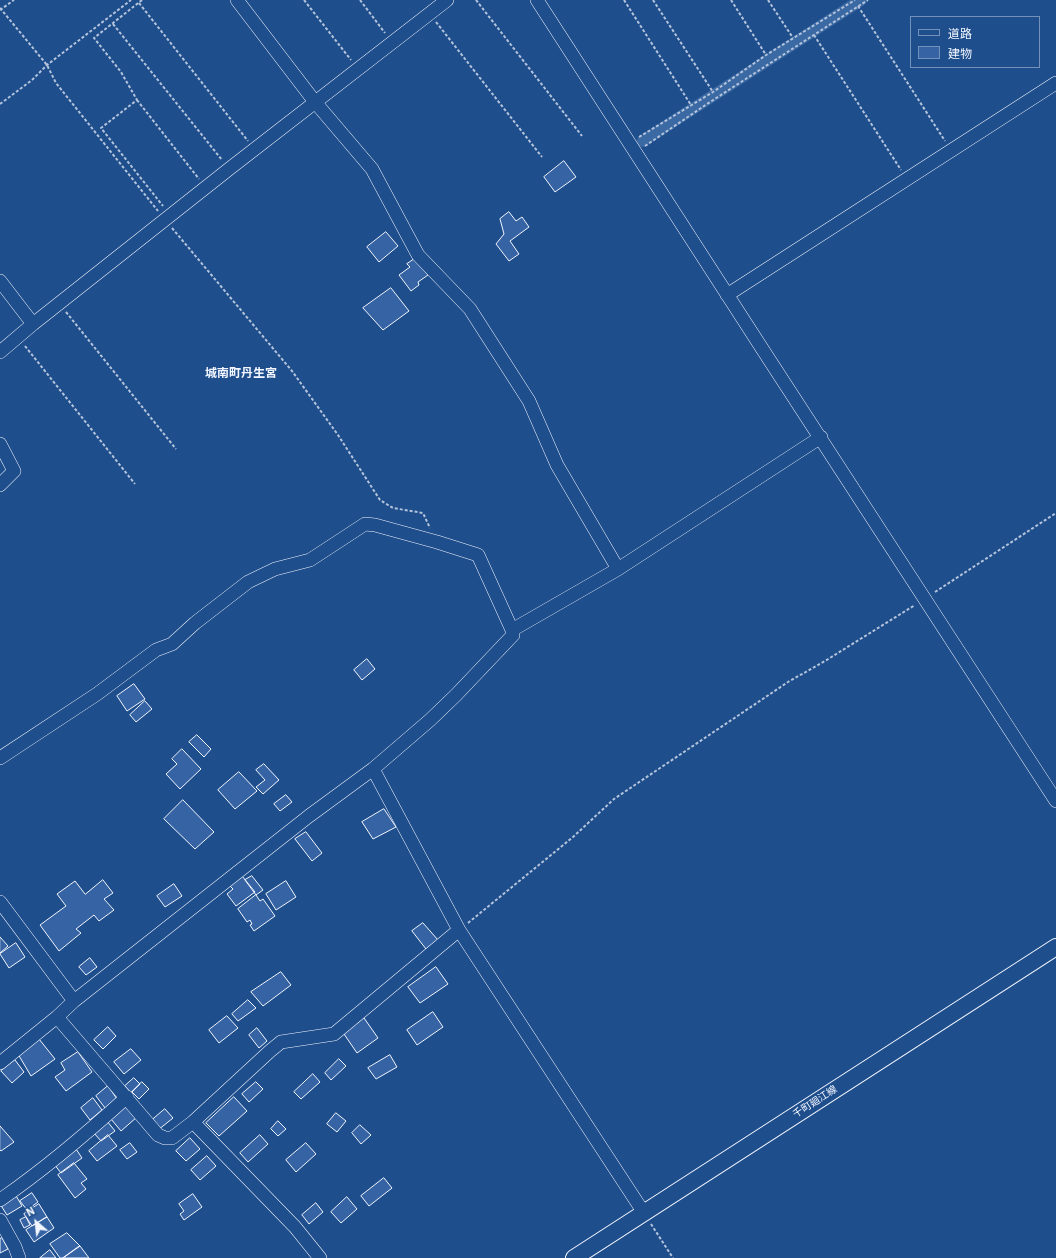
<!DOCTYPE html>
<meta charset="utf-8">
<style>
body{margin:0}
#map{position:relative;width:1056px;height:1258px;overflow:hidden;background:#1f4e8c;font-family:"IBM Plex Sans","Noto Sans JP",sans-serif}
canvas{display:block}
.legend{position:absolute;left:910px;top:16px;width:130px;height:52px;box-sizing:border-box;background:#1f4e8c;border:1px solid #7391ba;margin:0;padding:5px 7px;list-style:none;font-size:12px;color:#f2f6ff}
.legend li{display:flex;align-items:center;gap:8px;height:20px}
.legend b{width:20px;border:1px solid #7391ba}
.north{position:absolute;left:16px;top:1202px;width:40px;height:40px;-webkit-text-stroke:3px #1f4e8c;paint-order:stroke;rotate:332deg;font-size:11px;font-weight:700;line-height:16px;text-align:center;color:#f2f6ff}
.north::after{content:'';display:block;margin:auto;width:14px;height:18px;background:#f2f6ff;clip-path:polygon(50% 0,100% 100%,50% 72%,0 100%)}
</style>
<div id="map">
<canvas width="1056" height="1258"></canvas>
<ul class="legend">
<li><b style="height:5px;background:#1f4e8c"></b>道路</li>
<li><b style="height:11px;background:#3563a3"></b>建物</li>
</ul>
<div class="north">N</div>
</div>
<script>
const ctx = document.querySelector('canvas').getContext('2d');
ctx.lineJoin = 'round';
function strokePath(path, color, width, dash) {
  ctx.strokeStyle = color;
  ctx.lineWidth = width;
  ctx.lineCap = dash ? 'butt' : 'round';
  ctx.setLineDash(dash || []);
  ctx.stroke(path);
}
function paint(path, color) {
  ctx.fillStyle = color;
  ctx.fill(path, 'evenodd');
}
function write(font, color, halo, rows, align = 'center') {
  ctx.font = font + ' "IBM Plex Sans","Noto Sans JP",sans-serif';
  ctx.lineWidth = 3;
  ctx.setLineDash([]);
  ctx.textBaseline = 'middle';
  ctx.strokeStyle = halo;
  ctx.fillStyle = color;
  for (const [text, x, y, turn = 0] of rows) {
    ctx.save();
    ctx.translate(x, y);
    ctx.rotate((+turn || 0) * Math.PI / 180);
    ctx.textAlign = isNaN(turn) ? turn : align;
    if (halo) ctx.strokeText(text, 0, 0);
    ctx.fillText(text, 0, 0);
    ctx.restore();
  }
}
strokePath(new Path2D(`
 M 643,141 L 861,0`), '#3b69a3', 12);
const building = new Path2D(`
 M 564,161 L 576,177 L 555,192 L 544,177 Z
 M 509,212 L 516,221 L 522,217 L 529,227 L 510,241 L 519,254 L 509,261 L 496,244 L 504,234 L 500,219 Z
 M 386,232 L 398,246 L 379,262 L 367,247 Z
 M 416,258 L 428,275 L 418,282 L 419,285 L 411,291 L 399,275 L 410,267 L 407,264 Z
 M 391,288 L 409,311 L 383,330 L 363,308 Z
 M 367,659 L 375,669 L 362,680 L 354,670 Z
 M 134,684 L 145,699 L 127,711 L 117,696 Z
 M 145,701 L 152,709 L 136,722 L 130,715 Z
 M 197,735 L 211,749 L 204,757 L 189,742 Z
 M 182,749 L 201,769 L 180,789 L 166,774 L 177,764 L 172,759 Z
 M 264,764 L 279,780 L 263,794 L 256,787 L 265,780 L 256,770 Z
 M 239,772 L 257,791 L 235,809 L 218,790 Z
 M 286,795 L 292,802 L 280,811 L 274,804 Z
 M 183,800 L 214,832 L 195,849 L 164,819 Z
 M 384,809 L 396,827 L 373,839 L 362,822 Z
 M 306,832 L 322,853 L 312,861 L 295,839 Z
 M 242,876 L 255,892 L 236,906 L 227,894 L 233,889 L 230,886 Z
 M 252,876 L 263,890 L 256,895 L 245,880 Z
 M 103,880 L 113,893 L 104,899 L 114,910 L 99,921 L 94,915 L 76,929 L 81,933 L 59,951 L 40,925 L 66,906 L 57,894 L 75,881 L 85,894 Z
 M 286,881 L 296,897 L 276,910 L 266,894 Z
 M 174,884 L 182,896 L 165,907 L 157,896 Z
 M 256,895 L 260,901 L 263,899 L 275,916 L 254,931 L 250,925 L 252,924 L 250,920 L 247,922 L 238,909 Z
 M 423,923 L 438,940 L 426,949 L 412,931 Z
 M 0,937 L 8,946 L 0,953 Z
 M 16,943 L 25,957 L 9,968 L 0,954 Z
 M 90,958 L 97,967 L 86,975 L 79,967 Z
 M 436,967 L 448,984 L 420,1003 L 408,987 Z
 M 281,972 L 291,985 L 263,1006 L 251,992 Z
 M 248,1000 L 256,1008 L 238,1021 L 232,1014 Z
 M 433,1012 L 443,1027 L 417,1045 L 407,1030 Z
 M 227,1016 L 238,1028 L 219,1043 L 209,1030 Z
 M 364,1018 L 378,1038 L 357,1053 L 344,1034 Z
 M 108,1027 L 116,1036 L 103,1049 L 94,1040 Z
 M 257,1028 L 267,1041 L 259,1048 L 249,1035 Z
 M 39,1039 L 55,1059 L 31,1076 L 18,1054 Z
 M 131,1049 L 141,1060 L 124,1074 L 114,1062 Z
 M 78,1052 L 92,1072 L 66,1091 L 55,1077 L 65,1070 L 61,1063 Z
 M 390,1055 L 397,1067 L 376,1079 L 368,1068 Z
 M 339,1059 L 346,1066 L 331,1080 L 325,1073 Z
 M 15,1060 L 24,1072 L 12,1083 L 1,1071 Z
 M 313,1074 L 320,1082 L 301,1099 L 294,1092 Z
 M 134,1078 L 140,1084 L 131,1093 L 125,1086 Z
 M 142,1082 L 149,1089 L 139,1099 L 132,1092 Z
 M 256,1082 L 263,1089 L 249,1102 L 242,1094 Z
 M 108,1086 L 117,1099 L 105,1108 L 96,1096 Z
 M 234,1097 L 247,1111 L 219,1136 L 206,1123 Z
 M 93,1098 L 102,1110 L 90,1120 L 81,1108 Z
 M 127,1105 L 137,1117 L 121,1131 L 111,1119 Z
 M 165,1109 L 173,1118 L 158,1130 L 151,1121 Z
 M 336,1113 L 346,1121 L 337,1132 L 327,1124 Z
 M 107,1121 L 115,1131 L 101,1141 L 93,1132 Z
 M 278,1121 L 286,1129 L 278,1136 L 271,1129 Z
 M 360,1125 L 371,1135 L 361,1144 L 352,1133 Z
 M 0,1126 L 14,1142 L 1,1151 L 0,1150 Z
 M 108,1135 L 117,1146 L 97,1161 L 89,1151 Z
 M 260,1135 L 268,1144 L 248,1162 L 240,1153 Z
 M 190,1138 L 200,1149 L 186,1161 L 176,1151 Z
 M 130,1143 L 137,1152 L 127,1159 L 120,1150 Z
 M 306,1143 L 316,1154 L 296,1172 L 286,1160 Z
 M 76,1149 L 82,1158 L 61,1173 L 54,1164 Z
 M 207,1156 L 216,1166 L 200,1180 L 191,1170 Z
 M 74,1163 L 87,1179 L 81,1183 L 86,1189 L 75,1198 L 58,1175 Z
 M 384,1178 L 392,1188 L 369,1206 L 361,1196 Z
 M 32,1193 L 38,1202 L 27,1210 L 20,1201 Z
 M 15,1194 L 22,1206 L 7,1215 L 0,1204 Z
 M 193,1194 L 202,1207 L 184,1220 L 180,1214 L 184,1211 L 179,1204 Z
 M 347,1197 L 357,1209 L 341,1223 L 331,1212 Z
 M 316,1203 L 323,1212 L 309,1224 L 302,1215 Z
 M 39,1204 L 47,1217 L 32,1226 L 24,1214 Z
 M 26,1217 L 30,1225 L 24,1228 L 20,1220 Z
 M 47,1217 L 54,1228 L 34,1242 L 26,1230 Z
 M 67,1233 L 80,1246 L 63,1258 L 60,1258 L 50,1244 Z
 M 2,1238 L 8,1249 L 0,1253 L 0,1239 Z
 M 80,1246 L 89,1258 L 63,1258 Z
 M 50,1250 L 56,1258 L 40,1258 Z`);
paint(building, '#3563a3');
strokePath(building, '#f2f6ff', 1);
const minor = new Path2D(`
 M 237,0 L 315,102 L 372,169 L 418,255 L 470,309 L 529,401 L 557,465 L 618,569
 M 537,0 C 708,268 884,534 1056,801
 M 0,281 L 33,324
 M 727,295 L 1056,83
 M 0,352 L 33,324 L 229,169 L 447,0
 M 0,444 L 14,471 L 0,485
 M 512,630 L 618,569 L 821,437
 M 0,758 L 97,694 L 156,650 L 172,644 L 195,623 L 248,582 L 275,569 L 310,560 L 365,524 L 375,525 L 437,542 L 478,555 L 512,630 L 513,635 L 456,695 L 430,720 L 373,769 L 309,816 L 74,1001 L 57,1017 L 0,1063
 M 373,769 L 459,930 L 644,1213
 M 0,902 L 74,1001
 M 57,1017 L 158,1135 L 165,1138 L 172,1138 L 193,1122 L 270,1051 L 281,1042 L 334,1034 L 459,930
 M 193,1122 L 295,1227 L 320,1258
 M 0,1200 C 45,1169 86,1134 127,1097
 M 0,1220 L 15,1247 L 19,1258`);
const major = new Path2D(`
 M 574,1258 L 1056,947`);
strokePath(minor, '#f2f6ff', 14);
strokePath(major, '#f2f6ff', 18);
strokePath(new Path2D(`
 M 142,0 L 94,38 L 121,72 L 137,100 L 101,128 L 163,206
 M 304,0 L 351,60
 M 360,0 L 385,33
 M 476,0 L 582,136
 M 624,0 L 691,105
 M 653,0 L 713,92
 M 731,0 L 766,55
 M 768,0 L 793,38
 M 139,3 L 248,141
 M 858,6 L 945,141
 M 0,8 L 47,65 L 56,83 L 158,211
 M 0,10 L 14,0
 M 436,22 L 542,157
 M 113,24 L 222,160
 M 814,35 L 901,170
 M 137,100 L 199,179
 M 0,104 L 32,80 L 47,65 L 131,0
 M 639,137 L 713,92 L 766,55 L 855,0
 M 645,146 L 707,104 L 868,0
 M 172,228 L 292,371 L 338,435 L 380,500 L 393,508 L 423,513 L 430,528
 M 66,312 L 176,449
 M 25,346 L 135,484
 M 935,592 L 1056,513
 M 468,923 L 573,837 L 614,799 L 788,682 L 825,661 L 915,605
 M 651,1224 L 673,1258`), '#b3c4dc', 2, [3, 2]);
strokePath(minor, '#1f4e8c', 13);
strokePath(major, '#1f4e8c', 16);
write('10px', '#f2f6ff', '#1f4e8c', [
 ["千町廻江線",815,1102,-33]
]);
write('bold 12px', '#f2f6ff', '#1f4e8c', [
 ["城南町丹生宮",241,374]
]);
</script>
